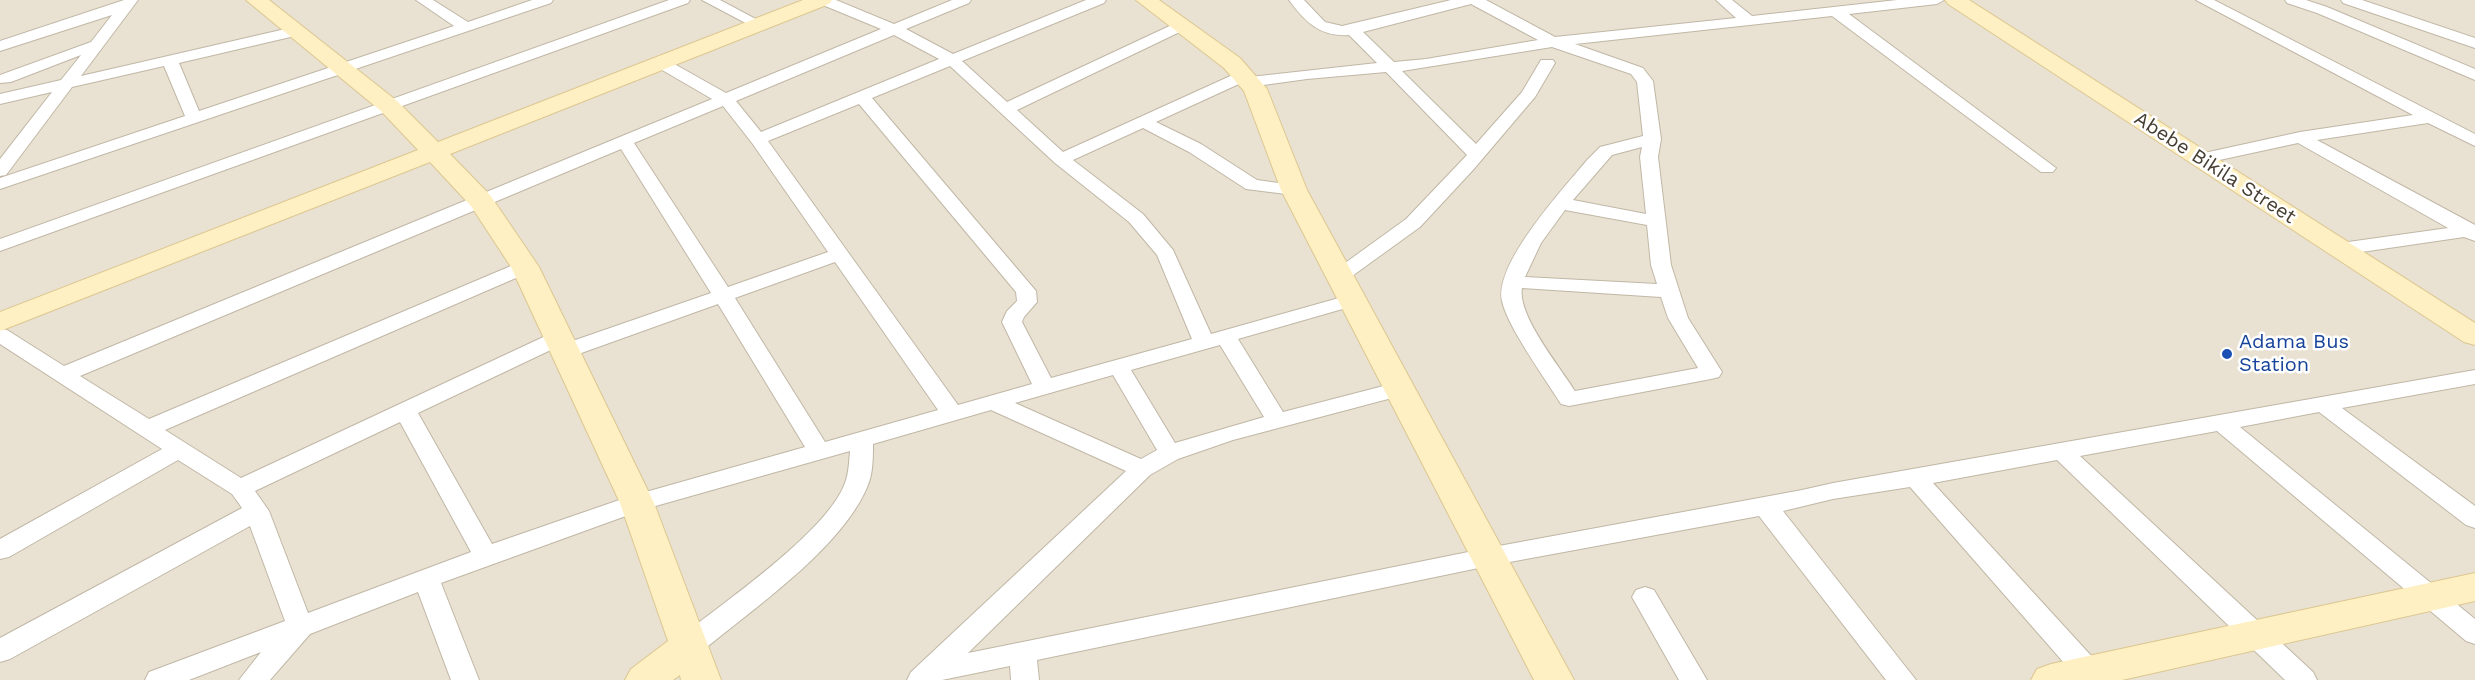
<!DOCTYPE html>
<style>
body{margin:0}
canvas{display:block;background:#f4efe4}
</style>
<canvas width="2475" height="680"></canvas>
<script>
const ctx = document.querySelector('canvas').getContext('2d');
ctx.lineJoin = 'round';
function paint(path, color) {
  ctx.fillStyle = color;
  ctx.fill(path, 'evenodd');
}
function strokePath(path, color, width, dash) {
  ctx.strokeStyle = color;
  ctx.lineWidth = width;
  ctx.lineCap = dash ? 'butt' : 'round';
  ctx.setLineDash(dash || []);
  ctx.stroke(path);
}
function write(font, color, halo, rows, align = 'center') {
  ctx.font = font + ' "Work Sans",sans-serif';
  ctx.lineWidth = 5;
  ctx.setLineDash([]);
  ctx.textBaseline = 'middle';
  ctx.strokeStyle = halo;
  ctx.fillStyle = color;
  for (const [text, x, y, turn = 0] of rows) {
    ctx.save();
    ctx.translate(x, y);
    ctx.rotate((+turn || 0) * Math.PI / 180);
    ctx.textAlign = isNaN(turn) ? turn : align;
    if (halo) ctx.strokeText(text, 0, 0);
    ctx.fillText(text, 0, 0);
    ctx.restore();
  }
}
paint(new Path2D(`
 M 0,0 L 2475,0 L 2475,680 L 0,680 Z`), '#e9e1d1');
const street = new Path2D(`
 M 124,0 L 138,0 L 81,76 L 294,27 L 302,32 L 299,35 L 179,63 L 199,111 L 454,26 L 416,0 L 433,0 L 468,22 L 532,0 L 553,0 L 551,3 L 0,189 L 0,178 L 185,116 L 164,66 L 72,87 L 6,175 L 0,176 L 0,159 L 52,92 L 0,104 L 0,94 L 61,80 L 81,55 L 11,82 L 0,83 L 0,75 L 91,42 L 112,15 L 0,51 L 0,41 Z
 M 669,0 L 690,0 L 688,3 L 0,251 L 0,239 Z
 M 702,0 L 720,0 L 767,25 L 760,29 L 755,28 Z
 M 816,0 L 836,0 L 894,24 L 952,0 L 971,0 L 969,3 L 906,29 L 953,54 L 1086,0 L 1106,0 L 1104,3 L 962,61 L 1007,102 L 1178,22 L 1188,22 L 1190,25 L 1188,28 L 1017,110 L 1063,152 L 1237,73 L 1249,73 L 1250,77 L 1377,63 L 1349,35 C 1320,37 1305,22 1289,0 L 1304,0 L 1325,22 L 1342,26 L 1451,0 L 1486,0 L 1555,37 L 1736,18 L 1716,0 L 1732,0 L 1752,16 L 1897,0 L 1944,0 L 1937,4 L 1849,14 L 2056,168 L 2053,172 L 2041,172 L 1832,16 L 1575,44 L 1643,68 L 1653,81 L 1661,139 L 1658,157 L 1671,265 L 1688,318 L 1722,372 L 1719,377 L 1711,379 L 1569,406 L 1561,404 C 1546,380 1507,326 1502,301 C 1494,263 1564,188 1588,159 L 1600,147 L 1643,136 L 1637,82 L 1631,74 L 1552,47 L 1402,71 L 1476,144 L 1522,92 L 1541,60 L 1553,60 L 1555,63 L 1535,97 L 1473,170 L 1420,227 L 1348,279 L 1334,279 L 1331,275 L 1334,271 L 1406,219 L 1467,155 L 1386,72 L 1307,79 L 1249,87 L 1241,83 L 1156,122 L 1201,144 L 1257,180 L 1300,186 L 1303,190 L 1300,194 L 1294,195 L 1246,189 L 1189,152 L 1143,128 L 1073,160 L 1143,214 L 1173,250 L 1211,334 L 1346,296 L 1360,296 L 1363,300 L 1360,304 L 1238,339 L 1283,412 L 1399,382 L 1407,384 L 1410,389 L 1407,394 L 1233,440 L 1178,459 L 1150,475 L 968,653 L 1488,548 L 1802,490 L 1833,483 L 2475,370 L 2475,384 L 2342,408 L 2475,506 L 2475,528 L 2466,525 L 2319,412 L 2240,427 L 2475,619 L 2475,644 L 2466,641 L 2217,431 L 2080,456 L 2313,672 L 2317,680 L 2285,680 L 2057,460 L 1933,483 L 2106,672 L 2110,680 L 2079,680 L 1910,487 L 1833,499 L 1783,511 L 1916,680 L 1886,680 L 1759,516 L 1488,566 L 1037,660 L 1039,680 L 1011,680 L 1010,666 L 942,680 L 907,680 L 911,672 L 1126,471 L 991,410 L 873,444 C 873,457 873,473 868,485 C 842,549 752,609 700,653 L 690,656 L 680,653 L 677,645 L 680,637 C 722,604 828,531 845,483 C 849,473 849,461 850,451 L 645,509 L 441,583 L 479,680 L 451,680 L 418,592 L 310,634 L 270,680 L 239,680 L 261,652 L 189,680 L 145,680 L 149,672 L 285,621 L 250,526 L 10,659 L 0,662 L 0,638 L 242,508 L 232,494 L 178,460 L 9,557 L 0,559 L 0,539 L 162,449 L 0,344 L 0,329 L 7,330 L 64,366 L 712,99 L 657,67 L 655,64 L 657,61 L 669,61 L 726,93 L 881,29 L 818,3 ZM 1471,4 L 1538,40 L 1426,59 L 1394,62 L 1363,32 ZM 894,35 L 939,59 L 761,132 L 736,101 ZM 950,66 L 1055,163 L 1129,222 L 1157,255 L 1192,339 L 1051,378 L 1022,322 L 1024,317 L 1037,302 L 1036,291 L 872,98 ZM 859,104 L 1016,292 L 1017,301 L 1007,311 L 1002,322 L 1032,384 L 958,405 L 768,141 ZM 723,106 L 752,143 L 828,252 L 728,287 L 634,143 ZM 1642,147 L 1640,157 L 1646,214 L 1573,200 L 1612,155 ZM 621,149 L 711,293 L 561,345 L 569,338 L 566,333 L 559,332 L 552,333 L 241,478 L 165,430 L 532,271 L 535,267 L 532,263 L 518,263 L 149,419 L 80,376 ZM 1565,210 L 1647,225 L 1651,265 L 1657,284 L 1525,277 L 1541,243 ZM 835,262 L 938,410 L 825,442 L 735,298 ZM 1522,288 L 1661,297 L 1668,318 L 1698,368 L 1575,391 C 1560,367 1517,315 1522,288 ZM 718,304 L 805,447 L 628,497 L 492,544 L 418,413 L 557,347 L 554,351 L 557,356 L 565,358 L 573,356 ZM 1220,345 L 1264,417 L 1175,443 L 1131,370 ZM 1113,375 L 1157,450 L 1141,459 L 1015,403 ZM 400,422 L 471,552 L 308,613 L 269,511 L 255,491 Z
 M 2196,0 L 2214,0 L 2475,134 L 2475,146 L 2428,123 L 2317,140 L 2475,225 L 2475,241 L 2464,237 L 2341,255 L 2334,253 L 2331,249 L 2334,245 L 2341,243 L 2448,228 L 2298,143 L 2201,164 L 2195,163 L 2192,159 L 2195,155 L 2300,132 L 2413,115 Z
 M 2285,0 L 2306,0 L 2327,7 L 2475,69 L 2475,80 L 2317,13 L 2287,3 Z
 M 2341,0 L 2362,0 L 2475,38 L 2475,48 L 2343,3 Z
 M 1645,587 L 1654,590 L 1707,680 L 1679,680 L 1632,597 L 1636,590 Z`);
const secondary = new Path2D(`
 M 246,0 L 269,0 L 397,101 L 438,142 L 803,0 L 832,0 L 829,4 L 450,154 L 490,195 L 539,267 L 654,503 L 721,680 L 681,680 L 680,675 L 673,680 L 625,680 L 631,669 L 668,641 L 620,503 L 511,267 L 471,206 L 430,162 L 0,331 L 0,312 L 418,150 L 381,111 Z
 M 1136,0 L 1159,0 L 1240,58 L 1267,89 L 1307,190 L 1574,680 L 1534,680 L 1281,190 L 1244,91 L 1224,68 Z
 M 1945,0 L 1969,0 L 2475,323 L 2475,345 L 2464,342 L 1948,4 Z
 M 2475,573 L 2475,601 L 2122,680 L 2031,680 L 2037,669 L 2051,664 Z`);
strokePath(street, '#c0b7a6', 2);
strokePath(secondary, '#dcc790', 2);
paint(street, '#fff');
paint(secondary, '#fff0c3');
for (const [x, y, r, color] of [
 [2227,354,6,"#1a4fb4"]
]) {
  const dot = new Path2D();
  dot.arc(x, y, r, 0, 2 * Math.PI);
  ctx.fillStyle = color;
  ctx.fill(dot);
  strokePath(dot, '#fff', 2);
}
write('20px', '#473f33', '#fff', [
 ["Abebe Bikila Street",2215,168,33]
]);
write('20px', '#164399', '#fff', [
 ["Adama Bus",2239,342],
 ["Station",2239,365]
], 'left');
</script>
